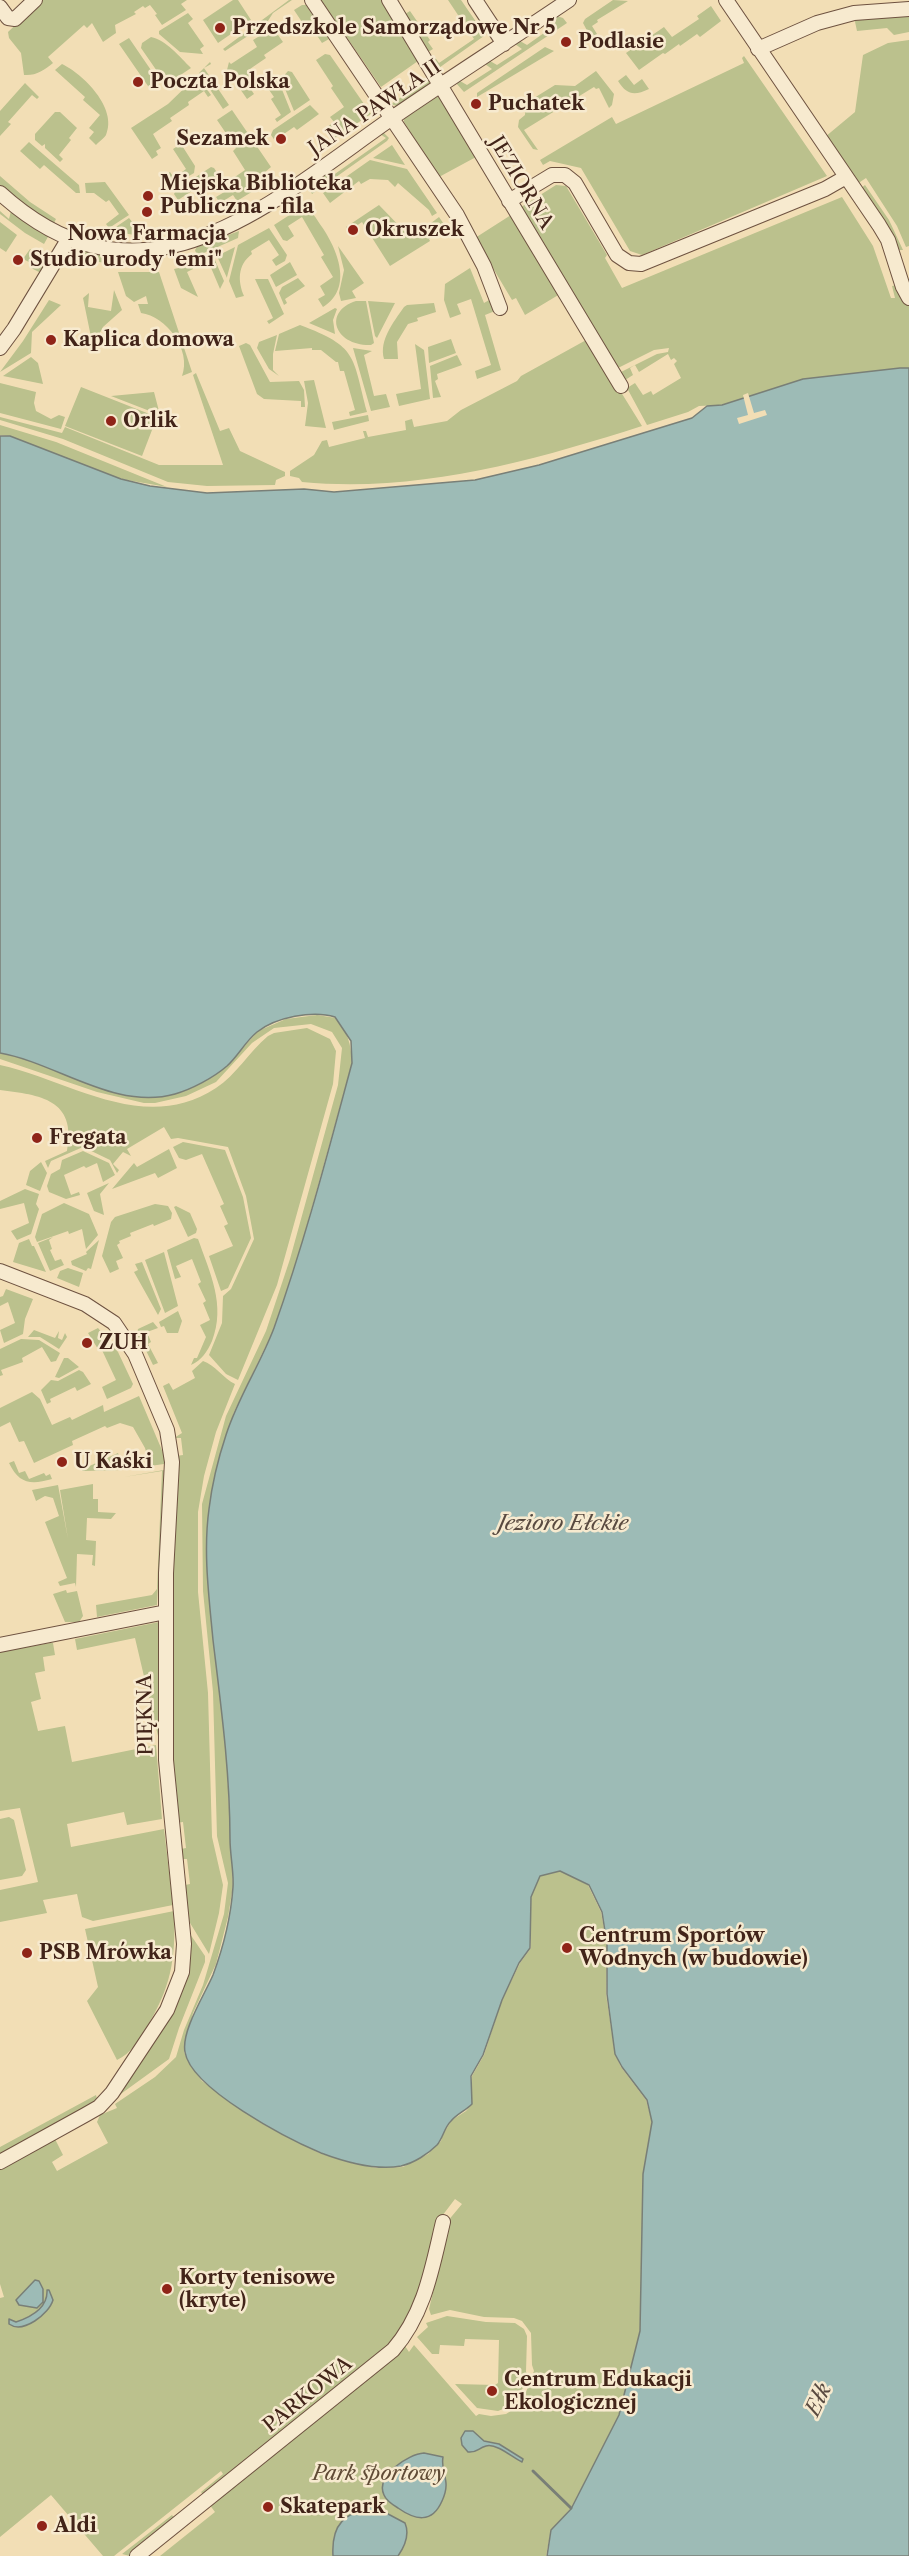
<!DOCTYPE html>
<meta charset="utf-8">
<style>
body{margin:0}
canvas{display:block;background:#f2deb5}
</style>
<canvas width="909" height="2556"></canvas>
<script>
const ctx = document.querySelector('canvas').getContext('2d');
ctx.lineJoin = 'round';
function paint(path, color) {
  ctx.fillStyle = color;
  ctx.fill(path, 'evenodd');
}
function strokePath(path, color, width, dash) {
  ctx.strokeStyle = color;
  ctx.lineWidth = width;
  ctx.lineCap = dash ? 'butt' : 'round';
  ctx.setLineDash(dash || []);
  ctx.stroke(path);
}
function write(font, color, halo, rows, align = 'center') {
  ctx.font = font + ' "Libre Caslon Text",serif';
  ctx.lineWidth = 5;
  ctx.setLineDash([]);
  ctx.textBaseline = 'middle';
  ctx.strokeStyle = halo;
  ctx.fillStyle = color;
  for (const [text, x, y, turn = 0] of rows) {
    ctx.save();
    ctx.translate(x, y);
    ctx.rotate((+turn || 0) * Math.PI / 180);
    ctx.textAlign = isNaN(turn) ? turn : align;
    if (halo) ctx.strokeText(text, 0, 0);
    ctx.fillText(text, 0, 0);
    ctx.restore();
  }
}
paint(new Path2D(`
 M 42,0 L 187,0 L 181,4 L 186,10 L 162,25 L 155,15 L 157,14 L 150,5 L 145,8 L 143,6 L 134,12 L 136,14 L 115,25 L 116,33 L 103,42 L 92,23 L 87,28 L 84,25 L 48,57 L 53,63 C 44,70 36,76 24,75 L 21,53 L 9,38 L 8,32 Z
 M 233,0 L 238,0 L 251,20 L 218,43 L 203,20 Z
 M 289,0 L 292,0 L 273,13 L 266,24 L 225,51 L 223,49 Z
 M 321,0 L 383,0 L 418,61 L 381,87 Z
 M 448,0 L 461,0 L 481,29 L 489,29 L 491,31 L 436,70 L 431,62 L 434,56 L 439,63 L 474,39 Z
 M 613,0 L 628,1 L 597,20 L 598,22 L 592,26 L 597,34 L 591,38 L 583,23 L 585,19 Z
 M 302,5 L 306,5 L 329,39 L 322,43 L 310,25 L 306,28 L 294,10 Z
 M 711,6 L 721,21 L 700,37 L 697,34 L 680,46 L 679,44 L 665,54 L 663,53 L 639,70 L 626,53 L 664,27 L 672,37 L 699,19 L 697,16 Z
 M 410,11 L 430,40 L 428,42 L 433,49 L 428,52 L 405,14 Z
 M 188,13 L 193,19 L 188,23 L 204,46 L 200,49 L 203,54 L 180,52 L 159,34 L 159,31 Z
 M 909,13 L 909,32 L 894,35 L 887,28 L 857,31 L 854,17 Z
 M 557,16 L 563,18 L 567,23 L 464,92 L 456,83 L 460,81 L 467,85 L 492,69 L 485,64 L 490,61 L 497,65 L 522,49 L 515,44 L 520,41 L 527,45 L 551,28 L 545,24 Z
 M 273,28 L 283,42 L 264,55 L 266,58 L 247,71 L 256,85 L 250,88 L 254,94 L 247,99 L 227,70 L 229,62 L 231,64 L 257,47 L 253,40 Z
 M 151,37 C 166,40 180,57 191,68 L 170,82 L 159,74 L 141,48 L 142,43 Z
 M 129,38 L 155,76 L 158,90 L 148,86 L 119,44 Z
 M 909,40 L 909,246 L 906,247 L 897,226 L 866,178 L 857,184 L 825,137 L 855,112 L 863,55 L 888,43 Z
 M 545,47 L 554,51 L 477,97 L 477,93 Z
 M 325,54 L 330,55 L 371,114 L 335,138 L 327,127 L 334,122 L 330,117 L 344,107 L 331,88 L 333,86 L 316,60 Z
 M 744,56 L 827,176 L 642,255 L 630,251 L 581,168 L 550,161 L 543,165 L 540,160 L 612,117 L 616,124 L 744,63 L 742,58 Z
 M 210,62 L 211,64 L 204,68 L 229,105 L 223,109 L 199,73 Z
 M 62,64 C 83,74 118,108 106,135 C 104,138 99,142 96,145 L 89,138 L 94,132 L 89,128 L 100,115 L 83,100 L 85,97 L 55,70 Z
 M 288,71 L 292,72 L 310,100 L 294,111 L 281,79 Z
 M 596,71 L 614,94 L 612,105 L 609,108 L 599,88 L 596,89 L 594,87 L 524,130 L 538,150 L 533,149 L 518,127 L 519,120 L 525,115 L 526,103 L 555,85 L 575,86 Z
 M 626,75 L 634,85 L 642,79 L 649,89 C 634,96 627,95 618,81 Z
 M 432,77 L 432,86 L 399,107 L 391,104 Z
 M 195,78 L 201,81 L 211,95 L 208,97 L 204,91 L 188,102 L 189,105 L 170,118 L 172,121 L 153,134 L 161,148 L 156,151 L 158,155 L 152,159 L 131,128 L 168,104 Z
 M 276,81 L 279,82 L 291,112 L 277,122 L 275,119 L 281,115 L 271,99 L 274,97 L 267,87 Z
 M 25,83 L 39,97 L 37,99 L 32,95 L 8,122 L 11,124 L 0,136 L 0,111 Z
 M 438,96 L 476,157 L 439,177 L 404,122 L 404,119 Z
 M 310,105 L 319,114 L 297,130 L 294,127 L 278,138 L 281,143 L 278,145 L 271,135 L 273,130 Z
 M 232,110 L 271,167 L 264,173 L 267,178 L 270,176 L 271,180 L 237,201 L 233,195 L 220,203 L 216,197 L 236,185 L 232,179 L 245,170 L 233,151 L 236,148 L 217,120 Z
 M 55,112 L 60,112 L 77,128 L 69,138 L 71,140 L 59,155 L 63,159 L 60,162 L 45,148 L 45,144 L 42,146 L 35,140 L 35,134 Z
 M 383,132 L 389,138 L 387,141 L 312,194 L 308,186 L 324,173 L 332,176 L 386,138 L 380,134 Z
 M 29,142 L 79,185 L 80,193 L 76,193 L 44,165 L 40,169 L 20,151 Z
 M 181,144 L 195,166 L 194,173 L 174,185 L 164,176 L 170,172 L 174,178 L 186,169 L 173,149 Z
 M 392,145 L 405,165 L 373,158 Z
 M 370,160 L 407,169 L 437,213 L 432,216 L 429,210 L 398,183 L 395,187 L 388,180 L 370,179 L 361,184 L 359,181 L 330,203 L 323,193 Z
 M 211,167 L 214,168 L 220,177 L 197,192 L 195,189 L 178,200 L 174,194 L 176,190 Z
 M 0,176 L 30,202 L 56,219 L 53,225 L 4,190 L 0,186 Z
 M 105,182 L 129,215 L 109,228 L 106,224 L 119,214 L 109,200 L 106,202 L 94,193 L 86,193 L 85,183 Z
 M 556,185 L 566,186 L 607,255 L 605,258 L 622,288 L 842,197 L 873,246 L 891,298 L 895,298 L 892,286 L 897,285 L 909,305 L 909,368 L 803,379 L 722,405 L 699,406 L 688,412 L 647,425 L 627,388 L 635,383 L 643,395 L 651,391 L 653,395 L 681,378 L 674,364 L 677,361 L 674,358 L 671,360 L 668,354 L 639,372 L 635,365 L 630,368 L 633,375 L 622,382 L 617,374 L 657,354 L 668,352 L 669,348 L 654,350 L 614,370 L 518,209 Z
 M 865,185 L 889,220 L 903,250 L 896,250 L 860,189 Z
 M 379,205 L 408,235 L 415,235 L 439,217 L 446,227 L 429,239 L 430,241 L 390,266 L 362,222 L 349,231 L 346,227 Z
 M 302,207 C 313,211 315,217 322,227 C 337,249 354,288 323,307 L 318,299 L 325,295 L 320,286 L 333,277 L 321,257 L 324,255 L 302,217 L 288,226 L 294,236 L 287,241 L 283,240 L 274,225 Z
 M 0,211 L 9,219 L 11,211 L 49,235 L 44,244 L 25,233 L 0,214 Z
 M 511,215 L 560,294 L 525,315 L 516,298 L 512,300 L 475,238 Z
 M 129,218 L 142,234 L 141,236 L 110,231 Z
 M 0,222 L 17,235 L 6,252 L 0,248 Z
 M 269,228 L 287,255 L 285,261 L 276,266 L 272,260 L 279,255 L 269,240 L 251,251 L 252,254 C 237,265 238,282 244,296 L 236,298 L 229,281 L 238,245 Z
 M 239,231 L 238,238 L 197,256 L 195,250 L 197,247 Z
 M 338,246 L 364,283 L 352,291 L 356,298 L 341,301 L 339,293 L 344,270 Z
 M 235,247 L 227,277 L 227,278 L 217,256 Z
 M 30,249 L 50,259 L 41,273 L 29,267 L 29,262 L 23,259 Z
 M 82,249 L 110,254 L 110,264 L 78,258 Z
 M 121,255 L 149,256 L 155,259 L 157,265 L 118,265 Z
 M 211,258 L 215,260 L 224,281 L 220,289 L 209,263 L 203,265 L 200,262 Z
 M 290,262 L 297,275 L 276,287 L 270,275 Z
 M 193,265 L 193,269 L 187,272 L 198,297 L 181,288 L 174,269 Z
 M 470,268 L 484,303 L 491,299 L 495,311 L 485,315 L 501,370 L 477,379 L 475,371 L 491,365 L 471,299 L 457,304 L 461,314 L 450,318 L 444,300 L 445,284 Z
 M 118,272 L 159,272 L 192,372 L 182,376 C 192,350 166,316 141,313 L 138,304 L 148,304 L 146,296 L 134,302 L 126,296 Z
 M 298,278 L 305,286 L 285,299 L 287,303 L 284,305 L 279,293 L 282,287 Z
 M 255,279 L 268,279 L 284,314 L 269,324 L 267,321 L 273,318 Z
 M 114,290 L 122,310 L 103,327 L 95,342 L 91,337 L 83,298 L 89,293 L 88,307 L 111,311 Z
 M 49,300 L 61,305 L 32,332 L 31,353 L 0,372 L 23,341 Z
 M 356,301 L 366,301 L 374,343 L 371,345 C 335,346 322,312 356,301 Z
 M 368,301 L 395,303 L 377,338 L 375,336 Z
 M 434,303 L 436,312 L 417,318 L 418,321 L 408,324 L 397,342 L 398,359 L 384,359 C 379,340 393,323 404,307 L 407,305 Z
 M 335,308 L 337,309 L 333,320 L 335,334 L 309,323 Z
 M 300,325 C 358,347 352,355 367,412 L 350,416 L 349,412 L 355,410 L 344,371 L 340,371 L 338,362 L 336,362 L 321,350 L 312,350 L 312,348 L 275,351 L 279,334 Z
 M 277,335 L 273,354 L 273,370 L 279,376 L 269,369 L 257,348 L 259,342 Z
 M 451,339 L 456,353 L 429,363 L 428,347 Z
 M 588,339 L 642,426 C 532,461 419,493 302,482 L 299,478 L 290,476 L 290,471 L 314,455 L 322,441 L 327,440 L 329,447 L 365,438 L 363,431 L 366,431 L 368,437 L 406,430 L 405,421 L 412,419 L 414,427 L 447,421 L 461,410 L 517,381 L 521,376 Z
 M 246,343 L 250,345 L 270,382 L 299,381 L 304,390 L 305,407 L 301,407 L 301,401 L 264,399 L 257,394 L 239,346 Z
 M 415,344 L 424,350 L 430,399 L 399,406 L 396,394 L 421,389 Z
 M 353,348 L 372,351 L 364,355 L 374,396 L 386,394 L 390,407 L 371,411 Z
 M 457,355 L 462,365 L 437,374 L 438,379 L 435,381 L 441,397 L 433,398 L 430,366 Z
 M 31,357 L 38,363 L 43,384 L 3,376 Z
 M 196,373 L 220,431 L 229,428 L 240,451 L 285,472 L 285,476 L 276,480 L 275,485 L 207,486 L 168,482 L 63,439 L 0,420 L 0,417 L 62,433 L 65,427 L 159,465 L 223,465 L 193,375 Z
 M 314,380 L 326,428 L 305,426 L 308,403 L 304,381 Z
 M 0,383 L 36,392 L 34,403 L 36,411 L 51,419 L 59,415 L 65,417 L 61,429 L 0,413 Z
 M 81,387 L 157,417 L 142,456 L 65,426 Z
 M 154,392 L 160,415 L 111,396 Z
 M 368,415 L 369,421 L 334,430 L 332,422 Z
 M 0,425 L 56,442 L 167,487 L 121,479 L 10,436 L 0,435 Z
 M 317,1015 L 336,1018 C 348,1032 351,1044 352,1063 L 297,1261 L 272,1333 L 234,1412 L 217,1466 L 207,1566 L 226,1749 L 233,1886 L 228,1917 L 216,1964 L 193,2013 L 184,2052 L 191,2066 L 202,2081 L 261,2123 L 319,2153 L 351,2163 L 377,2168 L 403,2167 L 428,2154 L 441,2141 L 443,2134 L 452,2120 L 466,2111 L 472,2104 L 472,2076 L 484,2055 L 502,2000 L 520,1963 L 531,1948 L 531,1897 L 540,1875 L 560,1871 L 588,1885 L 601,1912 L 607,1944 L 606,1994 L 615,2054 L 621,2067 L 646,2100 L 652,2122 L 643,2174 L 640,2332 L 619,2415 L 571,2508 L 551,2530 L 546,2556 L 160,2556 L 215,2512 L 209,2504 L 405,2346 L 409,2352 L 414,2345 L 476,2416 L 479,2414 L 491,2416 L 506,2414 L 514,2409 L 523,2400 L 534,2371 L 532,2365 L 531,2333 L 522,2321 L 514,2318 L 484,2317 L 450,2310 L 431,2315 L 429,2309 L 450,2223 L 447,2222 L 462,2204 L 455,2199 L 439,2220 L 420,2297 L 393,2342 L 204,2496 L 201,2492 L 223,2474 L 221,2471 L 114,2556 L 103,2556 L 51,2495 L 0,2537 L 0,2298 L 4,2297 L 0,2284 L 0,2168 L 55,2139 L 63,2155 L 52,2162 L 57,2171 L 108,2143 L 97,2122 L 100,2115 L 117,2108 L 115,2104 L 155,2077 L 176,2057 L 184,2030 L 203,1985 L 224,1914 L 228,1883 L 217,1836 L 213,1692 L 203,1591 L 202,1504 L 226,1416 L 266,1331 L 290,1259 L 338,1085 L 342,1048 L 332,1032 L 311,1024 L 274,1028 L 252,1043 L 216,1082 L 186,1096 L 155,1103 L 144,1103 L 97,1092 L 0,1059 L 0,1053 L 23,1058 L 112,1092 L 227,1066 L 258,1031 L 286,1019 Z
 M 307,1028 L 330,1039 L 336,1051 L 333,1084 L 277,1285 L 238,1380 L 226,1374 L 209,1355 L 222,1323 L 223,1296 L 231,1289 L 254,1239 L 246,1196 L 228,1147 L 178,1138 L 171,1139 L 164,1127 L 127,1149 L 131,1156 L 123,1152 L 113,1164 L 119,1170 L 117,1173 L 110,1160 L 83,1147 L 51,1161 L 48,1168 L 45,1161 L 67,1151 C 77,1099 40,1095 0,1090 L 0,1065 C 72,1081 144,1135 216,1088 C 236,1075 249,1052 268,1036 L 274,1033 Z
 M 183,1142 L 225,1150 L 243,1197 L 251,1238 L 228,1288 L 221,1291 L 209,1256 L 233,1246 L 224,1226 L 228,1224 L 220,1206 L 224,1204 L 202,1154 L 186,1160 L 179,1158 L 173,1147 Z
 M 169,1149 L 177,1168 L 158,1178 L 155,1173 L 112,1189 L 134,1163 L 137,1167 Z
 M 83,1151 L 109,1163 L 115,1175 L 103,1182 L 97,1163 L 86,1168 L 84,1166 L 64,1175 L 71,1195 L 79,1192 L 80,1195 L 66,1199 L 49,1192 L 47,1186 L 51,1174 L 60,1169 L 62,1160 Z
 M 41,1162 L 47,1173 L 40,1191 L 26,1185 L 30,1171 Z
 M 109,1183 L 100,1194 L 104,1215 L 94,1211 L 87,1193 Z
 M 25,1189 L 39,1194 L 36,1204 L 39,1209 L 31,1234 L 17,1240 L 11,1231 L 29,1223 L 24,1203 L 0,1209 L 0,1201 Z
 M 64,1203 L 89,1214 L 98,1235 L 86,1249 L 82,1229 L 69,1234 L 68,1231 L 37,1242 L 35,1237 L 42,1214 Z
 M 155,1204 L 168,1206 L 172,1213 L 171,1219 L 154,1226 L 153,1224 L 130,1233 L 131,1236 L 119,1241 L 120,1243 L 117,1245 L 123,1258 L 116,1261 L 119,1269 L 110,1273 L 102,1256 L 111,1222 L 115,1217 Z
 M 176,1206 L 190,1213 L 197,1229 L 196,1233 L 188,1237 L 174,1207 Z
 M 53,1237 L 49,1240 L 52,1249 L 50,1250 L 55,1261 L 61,1259 L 64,1265 L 50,1271 L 38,1243 Z
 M 194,1238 L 198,1239 C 210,1273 226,1305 212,1341 C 207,1352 202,1360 191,1365 L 194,1358 L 197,1358 L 206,1337 L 200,1325 L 210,1320 L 203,1303 L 206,1301 L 198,1284 L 201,1282 L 192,1259 L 176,1266 L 181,1277 L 175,1279 L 167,1250 Z
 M 29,1239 L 32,1246 L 34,1246 L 46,1272 L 13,1262 L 19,1243 Z
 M 99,1240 L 91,1269 L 88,1268 L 86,1271 L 72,1265 L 71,1261 L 87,1254 L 86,1252 Z
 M 164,1252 L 178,1306 L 165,1313 L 145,1260 Z
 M 142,1262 L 161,1309 L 158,1315 L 134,1272 L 138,1270 L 135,1264 Z
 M 68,1268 L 83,1273 L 79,1287 L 57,1278 L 60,1271 Z
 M 6,1289 L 33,1299 L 25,1319 L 23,1334 L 4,1343 L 0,1330 L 15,1323 L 8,1302 L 0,1306 L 0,1297 L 3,1296 Z
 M 178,1311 L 182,1321 L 178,1333 L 167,1333 L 164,1326 L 161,1327 L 159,1322 Z
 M 153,1322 L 158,1328 L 147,1332 L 151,1342 L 148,1344 L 158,1363 L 153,1365 L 140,1338 L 135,1340 L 138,1329 Z
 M 98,1328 L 118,1352 L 133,1384 L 131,1388 L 107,1399 L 102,1387 L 116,1380 L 101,1348 L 98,1349 L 88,1333 Z
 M 34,1330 L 55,1338 L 59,1331 L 58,1338 L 62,1340 L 65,1333 L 67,1337 L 59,1349 L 40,1337 L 28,1337 Z
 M 21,1339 L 39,1340 L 60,1353 L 56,1361 L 51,1362 L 42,1347 L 22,1358 L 23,1362 L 1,1370 L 3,1375 L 0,1376 L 0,1349 Z
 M 64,1358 L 68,1358 L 79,1367 L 59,1378 L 55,1377 Z
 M 203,1361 C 214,1364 224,1379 235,1384 L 216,1432 L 204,1476 L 198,1512 L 198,1592 L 208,1693 L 212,1837 L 223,1885 L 219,1913 L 209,1954 L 187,1918 L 185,1885 L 190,1884 L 187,1859 L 182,1859 L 181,1849 L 186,1848 L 183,1822 L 176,1823 C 163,1703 171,1576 176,1456 L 183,1455 L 181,1438 L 174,1438 L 182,1433 L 163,1386 L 169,1383 L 173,1390 L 195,1378 L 192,1371 Z
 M 79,1370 L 83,1372 L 91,1384 L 77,1391 L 75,1387 L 50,1399 L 51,1402 L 47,1404 L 41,1390 L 51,1380 L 58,1381 Z
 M 32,1392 L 40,1399 L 52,1425 L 70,1417 L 72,1420 L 103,1405 L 104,1412 L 139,1396 L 164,1455 L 164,1464 L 150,1466 L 145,1448 L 133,1427 L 120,1423 L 107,1428 L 105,1426 L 72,1441 L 73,1445 L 34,1463 L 24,1441 L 19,1442 L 10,1422 L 0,1427 L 0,1408 Z
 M 118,1453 L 124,1470 L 82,1471 L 83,1469 Z
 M 14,1461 L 19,1473 L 25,1471 L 29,1479 L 44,1473 L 46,1476 L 50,1474 L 52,1479 C 31,1485 19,1484 9,1463 Z
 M 164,1470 L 157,1605 L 97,1617 L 96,1605 L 152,1595 L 157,1589 L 162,1471 L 124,1477 Z
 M 93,1484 L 93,1499 L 98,1499 L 98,1512 L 116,1513 L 111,1519 L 87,1518 L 86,1540 L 96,1541 L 95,1566 L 92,1565 L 93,1555 L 77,1554 L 76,1587 L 75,1583 L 60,1586 L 58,1582 L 67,1578 L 45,1522 L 59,1516 L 53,1498 L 45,1496 L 36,1501 L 32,1490 L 58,1485 L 68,1539 L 60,1490 Z
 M 66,1590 L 67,1593 L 77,1591 L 83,1616 L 79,1622 L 65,1622 L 53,1594 Z
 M 159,1622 L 159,1734 L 158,1736 L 135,1638 L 77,1650 L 75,1639 Z
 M 50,1643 L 53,1643 L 55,1655 L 43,1657 L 45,1671 L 35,1673 L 41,1699 L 31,1702 L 38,1731 L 65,1726 L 72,1762 L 156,1745 L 162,1819 L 127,1825 L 124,1812 L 67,1824 L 71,1847 L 164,1829 L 173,1905 L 93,1921 L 82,1917 L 77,1894 L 43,1900 L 47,1913 L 0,1922 L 0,1890 L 38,1882 L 20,1808 L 0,1811 L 0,1652 Z
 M 9,1817 L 14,1820 L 26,1870 L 22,1876 L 0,1880 L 0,1819 Z
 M 174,1911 C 176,1960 171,1988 145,2030 C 137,2043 131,2053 117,2060 L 87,2001 L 98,1987 L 85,1929 Z
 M 188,1931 L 205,1956 L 205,1962 L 179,2028 L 169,2059 L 118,2096 L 162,2026 Z
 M 96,2095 L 97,2099 L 89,2105 L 0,2154 L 0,2147 Z
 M 447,2316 L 486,2322 L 515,2323 L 524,2329 L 527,2336 L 526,2372 L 528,2374 L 520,2395 L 516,2396 L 513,2405 L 498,2411 L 477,2408 L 455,2384 L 495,2385 L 498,2383 L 499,2340 L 465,2339 L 464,2346 L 440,2345 L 439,2354 L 432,2354 L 417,2337 L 428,2327 L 426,2323 Z
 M 172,2515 L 175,2519 L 130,2556 L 122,2554 Z`), '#bbc18d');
const water = new Path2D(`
 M 900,368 L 909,368 L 909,2556 L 547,2556 L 551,2530 L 571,2509 L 619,2415 L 640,2331 L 643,2174 L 652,2122 L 647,2100 L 622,2067 L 615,2054 L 607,1994 L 607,1944 L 602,1912 L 589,1885 L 560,1871 L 540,1876 L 531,1897 L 530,1948 L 519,1963 L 502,2000 L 483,2055 L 471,2076 L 472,2104 C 465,2111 457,2114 451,2121 C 444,2128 443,2138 437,2145 C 428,2154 414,2163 401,2166 C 375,2171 345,2162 321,2153 C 288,2139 191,2089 185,2052 C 181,2031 205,1994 213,1975 C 223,1948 231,1916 233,1887 C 234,1872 230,1855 230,1839 C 230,1772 221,1706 213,1640 C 209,1597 203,1552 209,1509 C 212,1484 218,1459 226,1435 C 238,1397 260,1365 274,1328 C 305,1241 328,1152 352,1063 L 351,1041 L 335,1017 C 313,1010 276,1017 257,1032 C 245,1042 238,1056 227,1066 C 213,1078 192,1089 175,1094 C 115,1111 57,1063 0,1053 L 0,436 L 10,436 L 121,479 L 150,486 L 207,493 L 304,489 L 334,492 L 475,480 L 539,465 L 692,418 L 707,406 L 722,405 L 803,379 Z
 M 35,2280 L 39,2281 L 43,2289 L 43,2302 L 37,2308 L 19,2305 L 16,2300 Z
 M 47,2290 L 49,2290 L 53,2300 C 49,2314 23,2334 9,2324 L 9,2319 L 16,2322 C 31,2317 48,2308 47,2290 Z
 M 465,2431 L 473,2431 L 484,2441 L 499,2444 L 523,2459 L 522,2462 C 513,2458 497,2443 486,2446 C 478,2448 477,2453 468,2452 L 462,2445 L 461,2438 Z
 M 424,2453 L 443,2457 C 440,2473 452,2480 442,2501 C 432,2524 415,2520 398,2508 C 393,2505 386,2500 384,2495 C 375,2476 408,2454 424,2453 Z
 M 373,2506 L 405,2523 C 410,2535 405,2546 398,2556 L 333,2556 C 331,2523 345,2514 373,2506 Z`);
paint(water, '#9dbbb6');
strokePath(water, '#797f77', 1.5);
paint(new Path2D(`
 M 748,393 L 754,413 L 765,410 L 767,415 L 739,424 L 737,418 L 748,415 L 743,395 Z`), '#f2deb5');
strokePath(new Path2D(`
 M 533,2471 L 571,2508`), '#797f77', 3);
const minor = new Path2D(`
 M 312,0 L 457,215 L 484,266 L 500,308
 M 389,0 L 621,386
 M 475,0 L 504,44
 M 726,0 L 879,225 L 888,240 L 903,287 L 909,298
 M 0,7 L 8,18 L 15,19 L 35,0
 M 758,49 L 817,23 L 854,13 L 909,9
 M 0,193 C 143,323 269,204 392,118 C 450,78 510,40 569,0
 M 509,201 L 552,175 L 565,175 L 575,183 L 617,255 L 629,263 L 641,264 L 825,189 L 846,177
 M 0,348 L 14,329 L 69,238
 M 0,1271 L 85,1304 L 114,1323 L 135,1354 L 167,1430 L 172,1462 L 166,1573 L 166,1760 L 184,1944 L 182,1972 L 167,2010 L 112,2093 L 99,2107 L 85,2115 L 0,2162
 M 0,1645 L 166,1612
 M 137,2556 L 393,2350 C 425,2313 432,2268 443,2222`);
strokePath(minor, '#6e5240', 16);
strokePath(minor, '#f7eacf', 14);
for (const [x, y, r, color] of [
 [220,28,6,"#8f2418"],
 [566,42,6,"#8f2418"],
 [138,82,6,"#8f2418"],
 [476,104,6,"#8f2418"],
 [281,139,6,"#8f2418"],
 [148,196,6,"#8f2418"],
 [147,212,6,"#8f2418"],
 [353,230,6,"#8f2418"],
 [18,260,6,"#8f2418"],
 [51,340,6,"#8f2418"],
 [111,421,6,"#8f2418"],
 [37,1138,6,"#8f2418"],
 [87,1343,6,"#8f2418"],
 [62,1462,6,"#8f2418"],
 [567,1948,6,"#8f2418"],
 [27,1953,6,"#8f2418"],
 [167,2289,6,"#8f2418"],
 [492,2391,6,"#8f2418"],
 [268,2507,6,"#8f2418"],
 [42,2526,6,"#8f2418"]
]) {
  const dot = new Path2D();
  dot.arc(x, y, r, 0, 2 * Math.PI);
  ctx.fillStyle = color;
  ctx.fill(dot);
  strokePath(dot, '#f7eacf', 2);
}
write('bold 20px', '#422419', '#f7eacf', [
 ["Przedszkole Samorządowe Nr 5",232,28],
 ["Podlasie",578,42],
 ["Poczta Polska",150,82],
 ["Puchatek",488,104],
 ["Sezamek",269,139,"right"],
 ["Miejska Biblioteka",160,184],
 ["Publiczna - fila",160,207],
 ["Okruszek",365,230],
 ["Nowa Farmacja",147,234,"center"],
 ["Studio urody \"emi\"",30,260],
 ["Kaplica domowa",63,340],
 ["Orlik",123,421],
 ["Fregata",49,1138],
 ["ZUH",99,1343],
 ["U Kaśki",74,1462],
 ["Centrum Sportów",579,1936],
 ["Wodnych (w budowie)",579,1959],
 ["PSB Mrówka",39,1953],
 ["Korty tenisowe",179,2278],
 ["(kryte)",179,2301],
 ["Centrum Edukacji",504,2380],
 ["Ekologicznej",504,2403],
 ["Skatepark",280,2507],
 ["Aldi",54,2526]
], 'left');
write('20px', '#422419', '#f7eacf', [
 ["JANA PAWŁA II",375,108,-34],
 ["JEZIORNA",521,183,59],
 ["PIĘKNA",146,1715,-91],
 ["PARKOWA",308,2395,-39]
]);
write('italic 20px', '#604b36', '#f7eacf', [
 ["Park sportowy",379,2474]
]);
write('italic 21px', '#594a40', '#f7eacf', [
 ["Jezioro Ełckie",563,1524],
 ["Ełk",819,2400,-65]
]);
</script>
